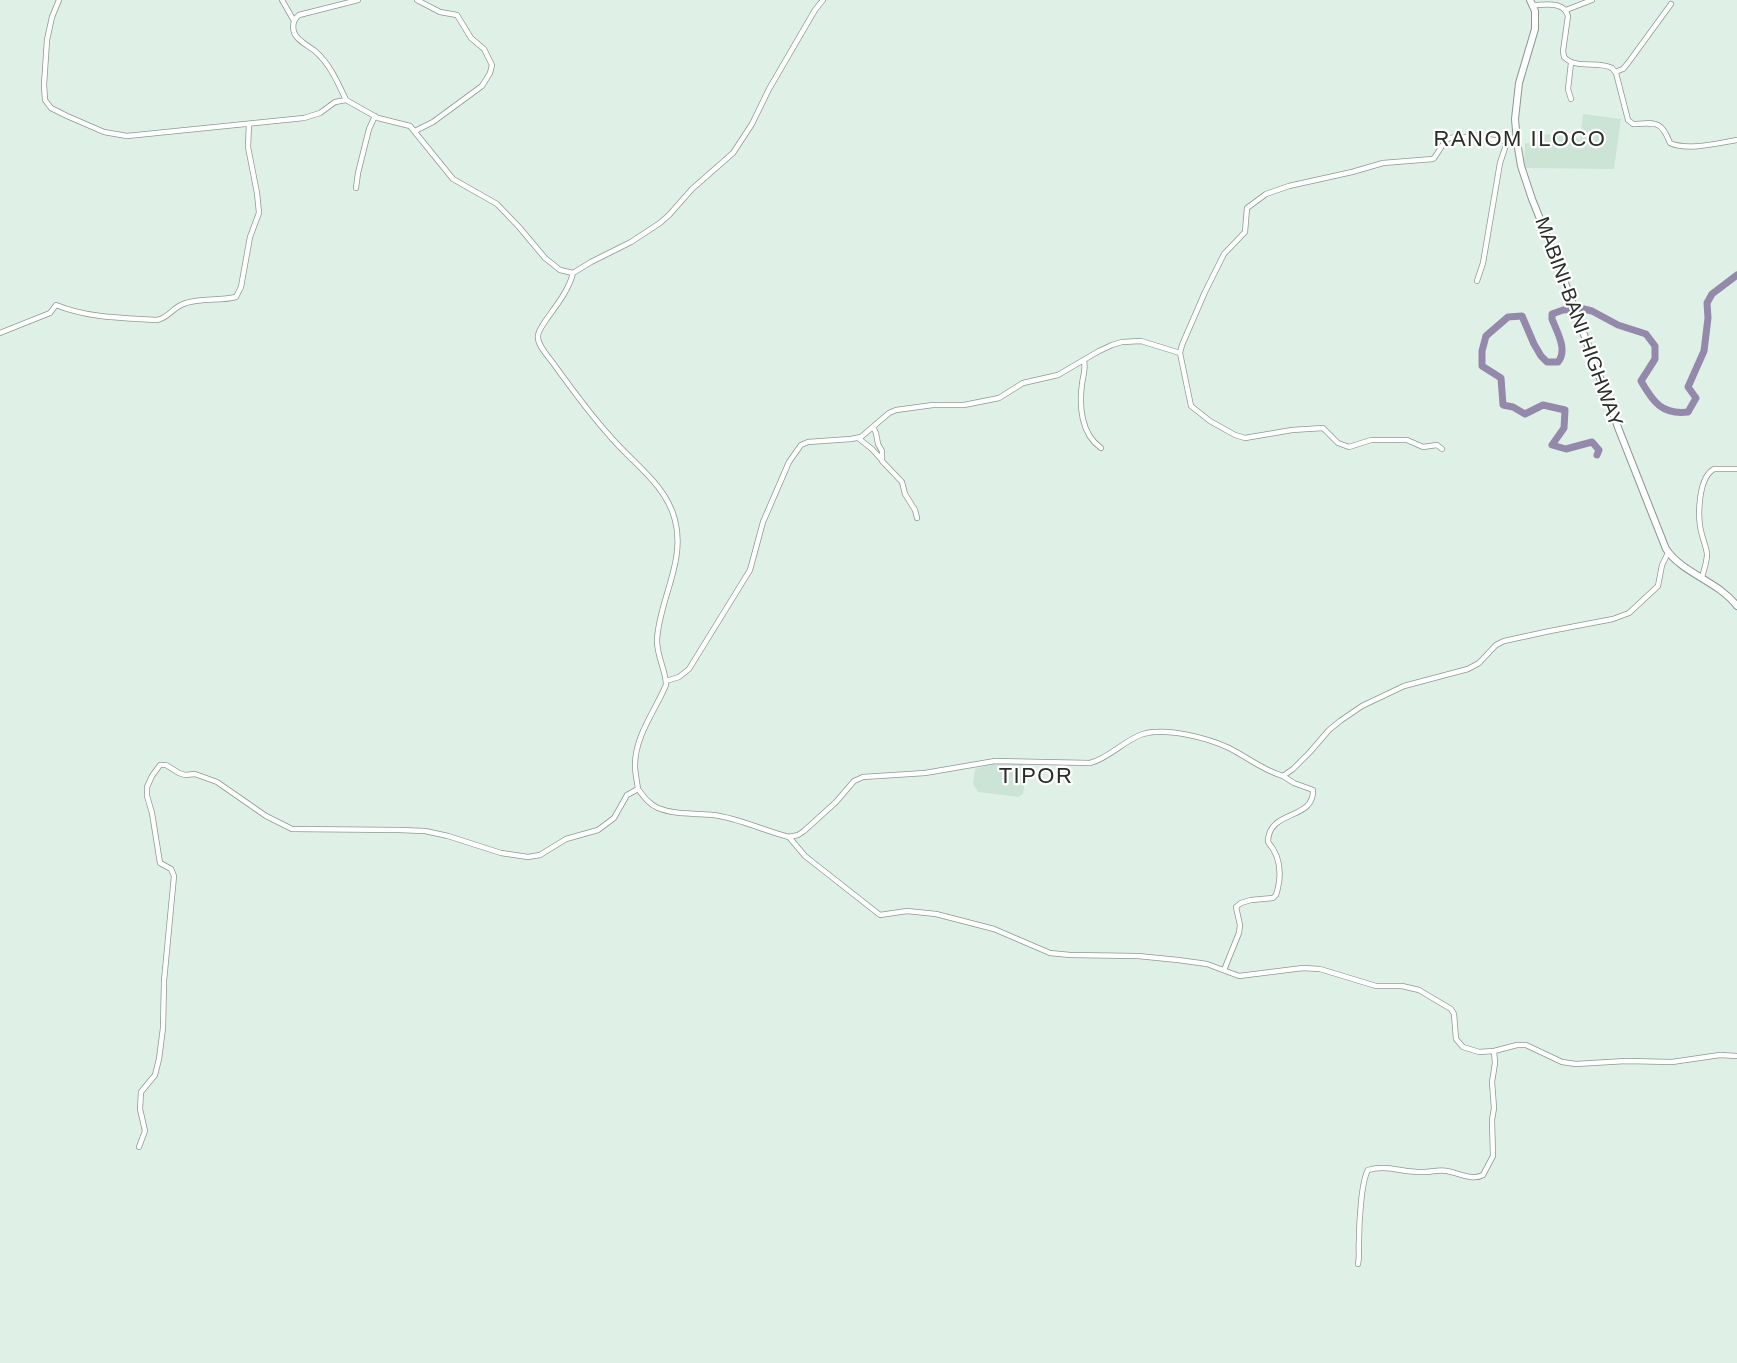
<!DOCTYPE html>
<style>
body{margin:0}
canvas{display:block;background:#dff1e6}
</style>
<canvas width="1737" height="1363"></canvas>
<script>
const ctx = document.querySelector('canvas').getContext('2d');
ctx.lineJoin = 'round';
function paint(path, color) {
  ctx.fillStyle = color;
  ctx.fill(path, 'evenodd');
}
function strokePath(path, color, width, dash) {
  ctx.strokeStyle = color;
  ctx.lineWidth = width;
  ctx.lineCap = dash ? 'butt' : 'round';
  ctx.setLineDash(dash || []);
  ctx.stroke(path);
}
function write(font, color, halo, rows, align = 'center') {
  ctx.font = font + ' Helvetica,sans-serif';
  ctx.lineWidth = 4.5;
  ctx.setLineDash([]);
  ctx.textBaseline = 'middle';
  ctx.strokeStyle = halo;
  ctx.fillStyle = color;
  for (const [text, x, y, turn = 0] of rows) {
    ctx.save();
    ctx.translate(x, y);
    ctx.rotate((+turn || 0) * Math.PI / 180);
    ctx.textAlign = isNaN(turn) ? turn : align;
    if (halo) ctx.strokeText(text, 0, 0);
    ctx.fillText(text, 0, 0);
    ctx.restore();
  }
}
paint(new Path2D(`
 M 1583,114 L 1621,119 L 1614,169 L 1524,168 L 1525,143 L 1541,144 L 1543,134 L 1577,138 L 1580,140 Z
 M 995,763 L 1021,764 L 1027,766 L 1023,794 L 1018,797 L 978,792 L 973,784 L 975,769 Z`), '#cce4d6');
strokePath(new Path2D(`
 M 1597,455 L 1599,450 L 1592,442 L 1566,449 L 1552,445 L 1564,428 L 1565,410 L 1543,405 L 1525,414 L 1513,407 L 1503,405 L 1501,378 L 1482,366 L 1482,351 L 1486,336 L 1508,317 L 1522,316 L 1534,344 L 1541,356 L 1547,362 L 1558,362 C 1568,350 1557,332 1552,319 L 1552,314 L 1563,310 L 1584,309 L 1592,311 L 1618,325 L 1646,334 L 1655,346 L 1655,359 L 1641,381 C 1653,402 1662,415 1688,412 L 1696,398 L 1688,387 L 1704,351 L 1708,318 L 1707,303 L 1712,294 L 1737,275`), '#9589ab', 7);
const street = new Path2D(`
 M 59,0 L 52,17 L 47,40 L 44,85 L 45,100 L 51,108 L 67,116 L 104,132 L 127,136 L 304,118 L 320,113 L 335,102 L 346,100 L 378,118 L 410,126 L 453,179 L 497,204 L 519,227 L 545,258 L 560,270 L 573,273 L 591,262 L 631,242 L 660,223 L 669,215 L 692,189 L 733,153 L 752,124 L 769,89 L 815,10 L 823,0
 M 282,0 L 294,21
 M 1534,5 C 1546,5 1564,1 1568,16 L 1563,51 L 1564,57 C 1577,70 1597,60 1612,68 L 1616,73 L 1627,116 L 1628,120 L 1633,124 C 1656,123 1661,120 1670,143 C 1687,151 1719,143 1737,140
 M 1566,10 L 1592,0
 M 1615,72 L 1623,69 L 1628,63 L 1671,4
 M 1571,99 L 1568,89 L 1571,63
 M 346,100 C 338,83 330,64 315,51 C 309,46 296,40 294,32 C 292,25 294,19 299,15 L 358,0
 M 415,131 L 433,122 L 482,86 L 490,73 L 492,65 L 484,49 L 471,38 L 457,15 L 440,12 L 417,0
 M 356,188 L 358,173 L 369,129 L 375,116
 M 1477,281 L 1483,263 L 1500,163 L 1507,142
 M 0,333 L 50,313 L 56,305 C 88,318 123,318 157,320 C 169,318 172,307 186,303 C 202,298 220,301 236,297 L 241,287 L 250,237 L 259,213 L 257,193 L 248,147 L 249,124
 M 1084,361 C 1086,370 1083,375 1082,384 C 1079,406 1081,434 1101,448
 M 873,427 L 876,433 L 878,444 L 882,451 L 882,461 L 902,482 L 905,494 L 915,510 L 917,518
 M 858,438 L 872,449 L 881,459
 M 1442,449 L 1437,445 L 1423,447 L 1407,440 L 1371,440 L 1349,447 L 1338,443 L 1323,428 L 1292,430 L 1245,438 L 1235,435 L 1210,421 L 1191,406 L 1180,353 L 1182,345 L 1205,292 L 1224,254 L 1245,232 L 1247,208 L 1266,194 L 1289,186 L 1352,172 L 1383,163 L 1433,159 C 1438,154 1442,143 1448,139 C 1457,133 1502,142 1517,142
 M 1702,577 C 1704,570 1707,562 1707,554 C 1706,545 1701,535 1700,526 C 1698,511 1699,477 1714,469 L 1737,469
 M 666,681 L 679,677 L 689,669 L 750,570 L 763,522 L 789,462 L 801,445 L 808,442 L 851,439 L 861,437 L 889,413 L 896,410 L 933,405 L 964,405 L 999,398 L 1023,383 L 1058,375 L 1099,351 L 1112,345 L 1122,342 L 1141,341 L 1180,353
 M 638,789 C 644,797 649,804 658,808 C 675,815 695,813 713,815 C 739,818 764,831 789,837 L 798,835 L 804,831 L 836,802 L 854,781 L 863,777 L 925,773 L 995,761 L 1090,763 C 1110,758 1124,740 1143,734 C 1166,727 1208,738 1229,748 C 1249,758 1262,770 1283,776 L 1293,769 L 1310,752 L 1329,730 L 1340,721 L 1362,706 L 1404,686 L 1468,669 L 1479,663 L 1496,645 L 1504,641 L 1550,631 L 1613,619 L 1629,613 L 1658,586 L 1662,565 L 1668,553
 M 789,837 L 805,856 L 880,915 L 907,911 L 936,914 L 994,929 L 1050,953 L 1070,955 L 1138,956 L 1178,960 L 1207,964 L 1239,976 L 1303,968 L 1320,969 L 1376,986 L 1402,986 L 1419,990 L 1451,1009 L 1454,1014 L 1456,1039 L 1463,1047 L 1479,1052 L 1494,1051 L 1517,1045 L 1526,1045 L 1562,1062 L 1576,1064 L 1626,1061 L 1672,1062 L 1720,1055 L 1737,1056
 M 1224,970 L 1239,933 L 1240,925 L 1236,907 L 1241,903 L 1251,900 L 1273,898 L 1276,895 C 1282,876 1282,858 1268,842 C 1268,809 1314,821 1313,790 L 1294,783 L 1283,776
 M 139,1147 L 145,1131 L 140,1109 L 141,1092 L 155,1075 L 159,1059 L 163,1028 L 164,981 L 174,876 L 171,869 L 160,863 L 152,813 L 147,796 L 147,787 L 152,776 L 160,765 L 166,765 L 179,773 L 185,775 L 195,774 L 217,782 L 266,816 L 292,829 L 399,830 L 425,831 L 448,836 L 501,853 L 528,857 L 540,855 L 566,839 L 598,830 L 614,818 L 627,795 L 638,789 C 637,781 635,773 635,765 C 635,736 655,711 666,685 C 666,670 657,658 657,640 C 659,600 686,562 675,520 C 666,484 632,463 609,435 C 589,413 571,388 553,363 C 548,356 537,345 538,336 C 538,331 543,325 546,320 C 556,306 569,290 573,273
 M 1358,1264 C 1360,1255 1358,1250 1359,1241 C 1359,1225 1361,1182 1368,1170 C 1386,1164 1404,1173 1424,1172 C 1431,1172 1440,1169 1447,1171 C 1459,1173 1472,1181 1483,1175 L 1493,1156 L 1492,1120 L 1494,1108 L 1492,1082 L 1495,1063 L 1494,1051`);
const secondary = new Path2D(`
 M 1530,0 L 1535,11 L 1535,29 L 1519,83 L 1515,119 L 1517,142 L 1521,166 L 1532,199 L 1557,261 L 1619,430 L 1666,549 C 1683,574 1718,581 1737,606`);
strokePath(street, '#8a9a91', 6);
strokePath(secondary, '#8a9a91', 8);
strokePath(street, '#fff', 4.5);
strokePath(secondary, '#fff', 6);
write('20px', '#272d29', '#fff', [
 ["MABINI-BANI HIGHWAY",1578,322,70]
]);
ctx.letterSpacing = '1.5px';
write('22px', '#272d29', '#fff', [
 ["RANOM ILOCO",1520,140],
 ["TIPOR",1036,777]
]);
ctx.letterSpacing = '0px';
</script>
